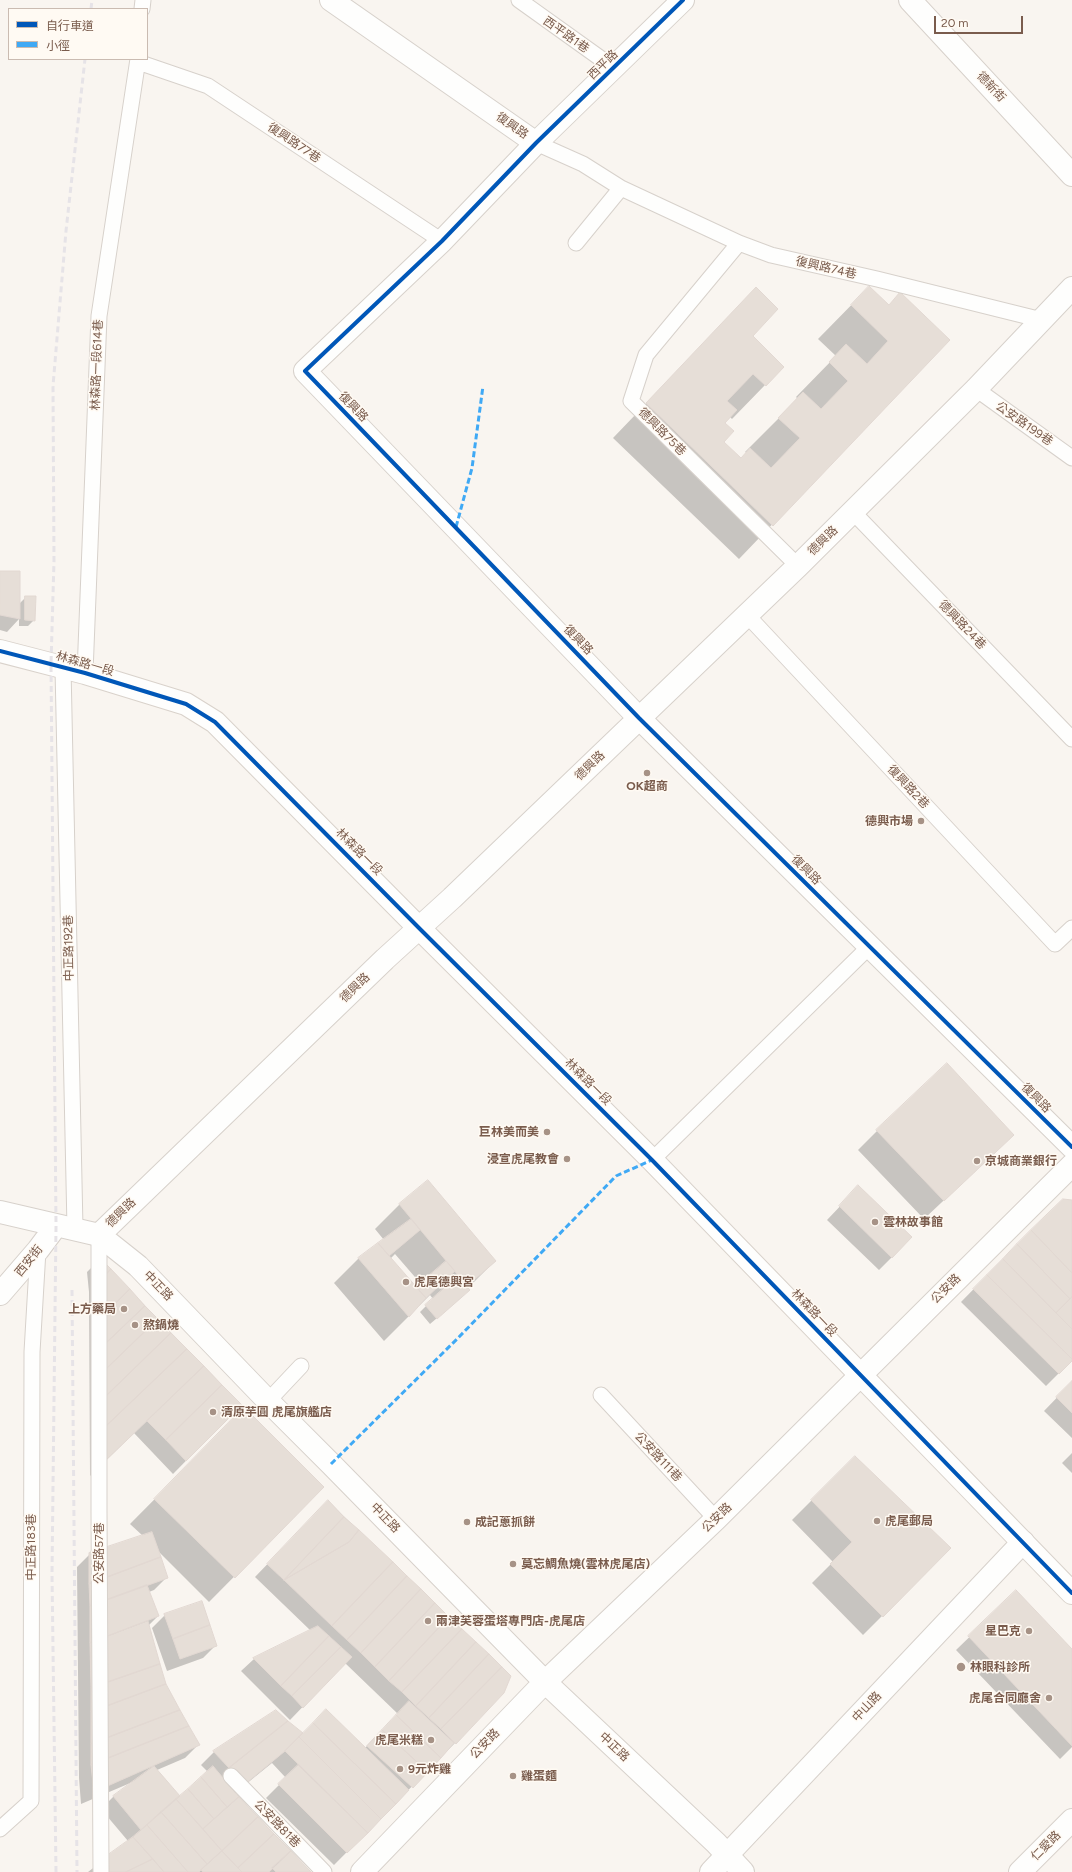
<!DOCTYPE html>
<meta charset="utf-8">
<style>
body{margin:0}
#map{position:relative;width:1072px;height:1872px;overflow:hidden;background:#f9f5f0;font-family:Figtree,"Noto Sans TC",sans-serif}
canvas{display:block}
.legend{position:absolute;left:8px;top:8px;width:140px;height:52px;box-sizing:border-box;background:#fffaf3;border:1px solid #cabbb1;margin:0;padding:5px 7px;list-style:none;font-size:12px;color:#7a5c4d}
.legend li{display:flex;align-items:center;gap:8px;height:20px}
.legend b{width:20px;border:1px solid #cabbb1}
.scale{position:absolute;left:934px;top:16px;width:89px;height:18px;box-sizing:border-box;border:2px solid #7a5c4d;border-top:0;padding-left:5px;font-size:12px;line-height:14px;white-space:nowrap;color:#7a5c4d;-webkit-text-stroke:3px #fffaf3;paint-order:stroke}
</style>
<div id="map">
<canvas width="1072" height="1872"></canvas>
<ul class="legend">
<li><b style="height:5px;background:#0057b8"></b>自行車道</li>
<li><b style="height:5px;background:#3fa9f5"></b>小徑</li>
</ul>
<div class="scale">20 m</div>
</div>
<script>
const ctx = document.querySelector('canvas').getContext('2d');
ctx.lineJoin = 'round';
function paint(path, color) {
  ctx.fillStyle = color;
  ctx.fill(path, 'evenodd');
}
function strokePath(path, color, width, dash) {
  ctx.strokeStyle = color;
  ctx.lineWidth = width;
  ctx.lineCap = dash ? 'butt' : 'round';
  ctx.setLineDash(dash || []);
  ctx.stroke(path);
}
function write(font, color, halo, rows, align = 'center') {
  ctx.font = font + ' Figtree,"Noto Sans TC",sans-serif';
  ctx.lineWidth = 3;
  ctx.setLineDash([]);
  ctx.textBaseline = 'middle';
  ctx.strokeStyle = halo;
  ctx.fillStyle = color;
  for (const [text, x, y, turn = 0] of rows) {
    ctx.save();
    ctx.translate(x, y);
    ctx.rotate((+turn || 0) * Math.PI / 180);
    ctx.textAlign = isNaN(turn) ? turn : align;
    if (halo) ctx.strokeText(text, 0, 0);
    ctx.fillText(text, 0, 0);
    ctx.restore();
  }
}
paint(new Path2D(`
 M 869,287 L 888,306 L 949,340 L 739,559 L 613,438 L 756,289 L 752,336 L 765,385 L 732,419 L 730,417 L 724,423 L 723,442 L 741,459 L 747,453 L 745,452 L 798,399 L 796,397 L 836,356 L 818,339 Z
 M 0,572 L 19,604 L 26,597 L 34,620 L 28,626 L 19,626 L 19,619 L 7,632 L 0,630 Z
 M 877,1131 L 993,1154 L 924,1219 L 858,1150 Z
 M 428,1181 L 495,1261 L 468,1288 L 463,1296 L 430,1324 L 420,1312 L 433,1299 L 430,1295 L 384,1341 L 334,1283 L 358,1259 L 384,1240 L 375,1229 L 399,1205 ZM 395,1254 L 421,1284 L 416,1289 L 390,1259 Z
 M 846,1200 L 892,1257 L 879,1270 L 827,1220 Z
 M 1072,1201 L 1072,1360 L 1046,1386 L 961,1302 L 1012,1250 Z
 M 100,1259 L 241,1405 L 173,1474 L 134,1433 L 90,1476 L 89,1292 L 87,1272 Z
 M 1072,1382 L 1072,1438 L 1044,1411 Z
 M 244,1409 L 323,1487 L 209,1602 L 157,1550 L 167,1577 L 154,1590 L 149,1592 L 158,1616 L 148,1626 L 165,1685 L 198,1745 L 185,1758 L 157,1770 L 180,1797 L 208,1772 L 201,1765 L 214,1752 L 276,1712 L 302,1734 L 365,1748 L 398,1714 L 345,1663 L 290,1720 L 241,1671 L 254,1659 L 311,1631 L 255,1577 L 328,1501 L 510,1677 L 455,1743 L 334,1865 L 266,1798 L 286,1778 L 272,1763 L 235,1793 L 310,1872 L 88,1872 L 128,1841 L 101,1809 L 114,1796 L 135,1781 L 81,1804 L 79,1778 L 77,1567 L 90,1554 L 143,1536 L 130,1524 Z
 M 1072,1453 L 1072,1473 L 1062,1463 Z
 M 855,1457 L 950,1548 L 863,1635 L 812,1583 L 833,1562 L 792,1520 Z
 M 1016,1592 L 1072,1651 L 1072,1747 L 1060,1759 L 956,1650 Z
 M 165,1615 L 216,1645 L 203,1658 L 167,1671 L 152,1628 Z`), '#0003');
const building = new Path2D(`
 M 869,286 L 889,305 L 900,292 L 950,340 L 773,526 L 646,403 L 756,287 L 778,309 L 753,336 L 784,367 L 766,386 L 753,374 L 727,401 L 737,410 L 725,423 L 734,431 L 724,442 L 741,458 L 750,448 L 771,468 L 800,438 L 778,418 L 803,392 L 821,409 L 848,381 L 829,362 L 846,344 L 867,364 L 888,341 L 851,305 Z
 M 0,571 L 20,571 L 20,619 L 0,615 Z
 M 25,596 L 36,596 L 35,621 L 25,620 Z
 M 947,1063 L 1014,1135 L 944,1201 L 876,1130 Z
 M 428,1180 L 496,1261 L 467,1286 L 399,1204 Z
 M 858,1185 L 912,1237 L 892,1258 L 839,1206 Z
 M 1063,1199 L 1072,1200 L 1072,1273 L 1031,1230 Z
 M 411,1219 L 420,1230 L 389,1256 L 378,1243 Z
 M 1031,1230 L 1072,1273 L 1072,1297 L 1070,1299 L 1017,1244 Z
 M 378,1243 L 426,1298 L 409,1317 L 358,1258 Z
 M 1017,1244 L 1070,1299 L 1056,1313 L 1003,1259 Z
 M 100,1258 L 111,1269 L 102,1279 Z
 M 1003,1259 L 1072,1329 L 1072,1359 L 987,1275 Z
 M 446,1261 L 455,1271 L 426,1298 L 416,1287 Z
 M 111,1269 L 130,1289 L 101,1318 L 102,1279 Z
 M 987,1275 L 1072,1359 L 1072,1361 L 1059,1374 L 973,1289 Z
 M 458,1276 L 470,1290 L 437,1319 L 425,1305 Z
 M 130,1289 L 145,1306 L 102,1347 L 101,1318 Z
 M 1072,1297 L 1072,1329 L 1056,1313 Z
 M 145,1306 L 158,1319 L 102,1373 L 102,1347 Z
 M 158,1319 L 171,1333 L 102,1400 L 102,1373 Z
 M 171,1333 L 187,1349 L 102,1430 L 102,1400 Z
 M 187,1349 L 204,1366 L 102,1464 L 102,1430 Z
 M 204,1366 L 222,1385 L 166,1440 L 147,1421 Z
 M 1072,1381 L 1072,1413 L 1056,1397 Z
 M 222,1385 L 242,1405 L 186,1461 L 166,1440 Z
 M 244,1407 L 324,1487 L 235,1578 L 154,1499 Z
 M 855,1456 L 951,1548 L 883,1617 L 830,1564 L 852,1542 L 811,1500 Z
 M 328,1500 L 344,1517 L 284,1580 L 267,1564 Z
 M 344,1517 L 359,1530 L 349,1542 L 284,1580 Z
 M 359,1530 L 393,1562 L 332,1626 L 284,1580 L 349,1542 Z
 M 152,1532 L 161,1557 L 89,1584 L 89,1553 Z
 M 161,1557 L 168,1578 L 90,1606 L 89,1584 Z
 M 393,1562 L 407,1576 L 347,1640 L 332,1626 Z
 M 407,1576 L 421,1589 L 361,1653 L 347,1640 Z
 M 147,1585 L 159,1616 L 90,1643 L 90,1606 Z
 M 421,1589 L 435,1603 L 375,1667 L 361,1653 Z
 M 1016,1590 L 1072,1649 L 1072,1746 L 968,1636 Z
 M 202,1601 L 210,1625 L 173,1639 L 164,1614 Z
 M 435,1603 L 449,1617 L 389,1681 L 375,1667 Z
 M 449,1617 L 462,1629 L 402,1692 L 389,1681 Z
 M 148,1621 L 160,1664 L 91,1688 L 90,1643 Z
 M 210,1625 L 217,1646 L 180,1659 L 173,1639 Z
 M 318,1626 L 329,1636 L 281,1686 L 253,1658 Z
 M 462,1629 L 476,1642 L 416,1706 L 402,1692 Z
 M 329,1636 L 341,1647 L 292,1696 L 281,1686 Z
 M 476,1642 L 489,1654 L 429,1718 L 416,1706 Z
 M 341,1647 L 352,1657 L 303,1708 L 292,1696 Z
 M 489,1654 L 502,1667 L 441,1729 L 429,1718 Z
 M 160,1664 L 166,1684 L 91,1712 L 91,1688 Z
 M 502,1667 L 511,1676 L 504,1693 L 456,1744 L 441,1729 Z
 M 166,1684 L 180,1710 L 91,1744 L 91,1712 Z
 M 409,1701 L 454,1743 L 441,1758 L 396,1715 Z
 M 326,1709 L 409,1790 L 396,1804 L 313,1723 Z
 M 180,1710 L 189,1726 L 91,1765 L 91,1744 Z
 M 276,1710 L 288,1721 L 229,1768 L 213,1751 Z
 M 396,1715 L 441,1758 L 428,1772 L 382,1730 Z
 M 288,1721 L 303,1733 L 285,1751 L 244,1785 L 229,1768 Z
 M 313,1723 L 396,1804 L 381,1819 L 299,1737 Z
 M 189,1726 L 200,1745 L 94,1792 L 91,1765 Z
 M 382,1730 L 428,1772 L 413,1788 L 367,1746 Z
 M 299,1737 L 381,1819 L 368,1833 L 285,1751 Z
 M 298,1765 L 368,1833 L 347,1853 L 278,1784 Z
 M 154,1766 L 180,1796 L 141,1830 L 113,1796 Z
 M 213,1766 L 239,1797 L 227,1807 L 201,1777 Z
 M 201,1777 L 227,1807 L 214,1819 L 188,1789 Z
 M 188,1789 L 214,1819 L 203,1829 L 176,1799 Z
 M 239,1797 L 258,1817 L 222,1851 L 203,1829 Z
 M 176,1799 L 222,1851 L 207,1864 L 161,1812 Z
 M 161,1812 L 207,1864 L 199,1872 L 188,1872 L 147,1825 Z
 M 258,1817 L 274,1834 L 238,1868 L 222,1851 Z
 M 147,1825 L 188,1872 L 164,1872 L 133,1837 Z
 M 274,1834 L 291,1851 L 269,1872 L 242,1872 L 238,1868 Z
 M 133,1837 L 153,1859 L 126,1872 L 95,1872 L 94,1865 Z
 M 222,1851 L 238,1868 L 242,1872 L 203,1872 L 201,1870 Z
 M 291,1851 L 311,1872 L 276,1872 L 272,1868 Z
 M 153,1859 L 164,1872 L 126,1872 Z`);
paint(building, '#e6ded7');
strokePath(building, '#e2d8d2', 1);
const lane = new Path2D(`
 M 519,0 L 614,68
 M 142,9 L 143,0
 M 138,62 L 208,86 L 442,241
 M 536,143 L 583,164 L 621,188 L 739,243 L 771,255 L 877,279 L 1042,320
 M 576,243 L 621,188
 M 739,243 L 646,355 L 631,401 L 798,566
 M 976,389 L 1072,458
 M 853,512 L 1072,739
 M 746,614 L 1055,944 L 1072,928
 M 63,668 L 75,1228
 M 85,673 L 99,316 L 138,59
 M 652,1160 L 869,947
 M 99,1235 L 99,1511 L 101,1872
 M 601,1395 L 716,1519
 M 268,1401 L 301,1366
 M 231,1776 L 324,1872
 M 0,1829 L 31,1801 L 32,1352 L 38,1250`);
const street = new Path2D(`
 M 331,0 L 536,143
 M 683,0 L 536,143 L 442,241 L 305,371 L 639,718 L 1072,1147
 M 910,0 L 1072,175
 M 0,1212 L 99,1235 L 138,1266 L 268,1401 L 331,1464 L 545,1682 L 716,1843 L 743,1872
 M 99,1235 L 385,959 L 452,898 L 798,566 L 976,389 L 1072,288
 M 0,1294 L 38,1250 L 56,1226
 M 362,1872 L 545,1682 L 716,1519 L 1072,1165
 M 711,1872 L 1023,1542
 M 1020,1872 L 1072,1820`);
const secondary = new Path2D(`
 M 0,651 L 85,673 L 186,704 L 215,722 L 419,928 L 652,1160 L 1072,1593`);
strokePath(lane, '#d7d1cb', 17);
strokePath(street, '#d7d1cb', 24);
strokePath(secondary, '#d9d2cb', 24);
strokePath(lane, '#fefefd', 15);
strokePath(street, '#fefefd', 22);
strokePath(secondary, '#fefefd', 22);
strokePath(new Path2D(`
 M 91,9 L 92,0
 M 72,1290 L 77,1872
 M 56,1872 L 52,1574 L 56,1226 L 51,664 L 54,561 L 53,386 L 66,231 L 85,59`), '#e6e3e7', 3, [6, 4]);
strokePath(new Path2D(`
 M 456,527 L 472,468 L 483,386
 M 331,1464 L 457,1339 L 616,1176 L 652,1160`), '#3fa9f5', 3, [6, 3]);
strokePath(new Path2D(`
 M 683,0 L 536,143 L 442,241 L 305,371 L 639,718 L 1072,1147
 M 0,651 L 85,673 L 186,704 L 215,722 L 419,928 L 652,1160 L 1072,1593`), '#0057b8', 4);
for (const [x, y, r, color] of [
 [647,773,4,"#a69286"],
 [921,821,4,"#a69286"],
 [547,1132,4,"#a69286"],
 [567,1159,4,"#a69286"],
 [977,1161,4,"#a69286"],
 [875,1222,4,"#a69286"],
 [406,1282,4,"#a69286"],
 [124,1309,4,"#a69286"],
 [135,1325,4,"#a69286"],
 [213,1412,4,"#a69286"],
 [877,1521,4,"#a69286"],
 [467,1522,4,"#a69286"],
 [513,1564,4,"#a69286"],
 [428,1621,4,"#a69286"],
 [1029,1631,4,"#a69286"],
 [961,1667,5,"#a69286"],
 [1049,1698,4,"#a69286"],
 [431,1740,4,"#a69286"],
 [400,1769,4,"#a69286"],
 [513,1776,4,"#a69286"]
]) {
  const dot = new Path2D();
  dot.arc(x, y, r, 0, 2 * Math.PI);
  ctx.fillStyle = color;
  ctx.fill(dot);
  strokePath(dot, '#fffaf3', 1.5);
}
write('12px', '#7a5c4d', '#fffaf3', [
 ["西平路1巷",566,35,35],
 ["西平路",603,65,-44],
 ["德新街",991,87,47],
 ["復興路",512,126,35],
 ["復興路77巷",294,143,34],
 ["復興路74巷",826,268,13],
 ["林森路一段614巷",97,365,-88],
 ["復興路",353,407,46],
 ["公安路199巷",1024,424,35],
 ["德興路75巷",662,432,45],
 ["德興路",823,541,-44],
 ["德興路24巷",962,625,46],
 ["復興路",578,640,46],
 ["林森路一段",85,664,16],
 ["德興路",590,766,-44],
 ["復興路2巷",908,787,47],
 ["林森路一段",359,852,45],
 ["復興路",806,870,45],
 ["中正路192巷",69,948,-91],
 ["德興路",355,988,-44],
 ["林森路一段",588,1082,45],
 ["復興路",1036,1098,45],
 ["德興路",121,1213,-44],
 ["西安街",29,1261,-51],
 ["中正路",158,1286,46],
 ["公安路",946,1289,-45],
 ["林森路一段",814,1313,46],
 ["公安路111巷",658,1457,47],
 ["中正路",385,1518,46],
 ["公安路",717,1518,-44],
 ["中正路183巷",31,1547,-90],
 ["公安路57巷",99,1553,-90],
 ["中山路",867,1707,-47],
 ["公安路",485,1744,-46],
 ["中正路",614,1747,43],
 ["公安路81巷",277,1824,46],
 ["仁愛路",1046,1846,-45]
]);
write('bold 12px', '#7a5c4d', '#fffaf3', [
 ["OK超商",647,786,"center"],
 ["德興市場",913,821,"right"],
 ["巨林美而美",539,1132,"right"],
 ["浸宣虎尾教會",559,1159,"right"],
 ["京城商業銀行",985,1161],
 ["雲林故事館",883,1222],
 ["虎尾德興宮",414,1282],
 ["上方藥局",116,1309,"right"],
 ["熬鍋燒",143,1325],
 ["清原芋圓 虎尾旗艦店",221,1412],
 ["虎尾郵局",885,1521],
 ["成記蔥抓餅",475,1522],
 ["莫忘鯛魚燒(雲林虎尾店)",521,1564],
 ["兩津芙蓉蛋塔專門店-虎尾店",436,1621],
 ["星巴克",1021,1631,"right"],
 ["林眼科診所",970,1667],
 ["虎尾合同廳舍",1041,1698,"right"],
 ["虎尾米糕",423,1740,"right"],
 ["9元炸雞",408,1769],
 ["雞蛋麵",521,1776]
], 'left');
</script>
